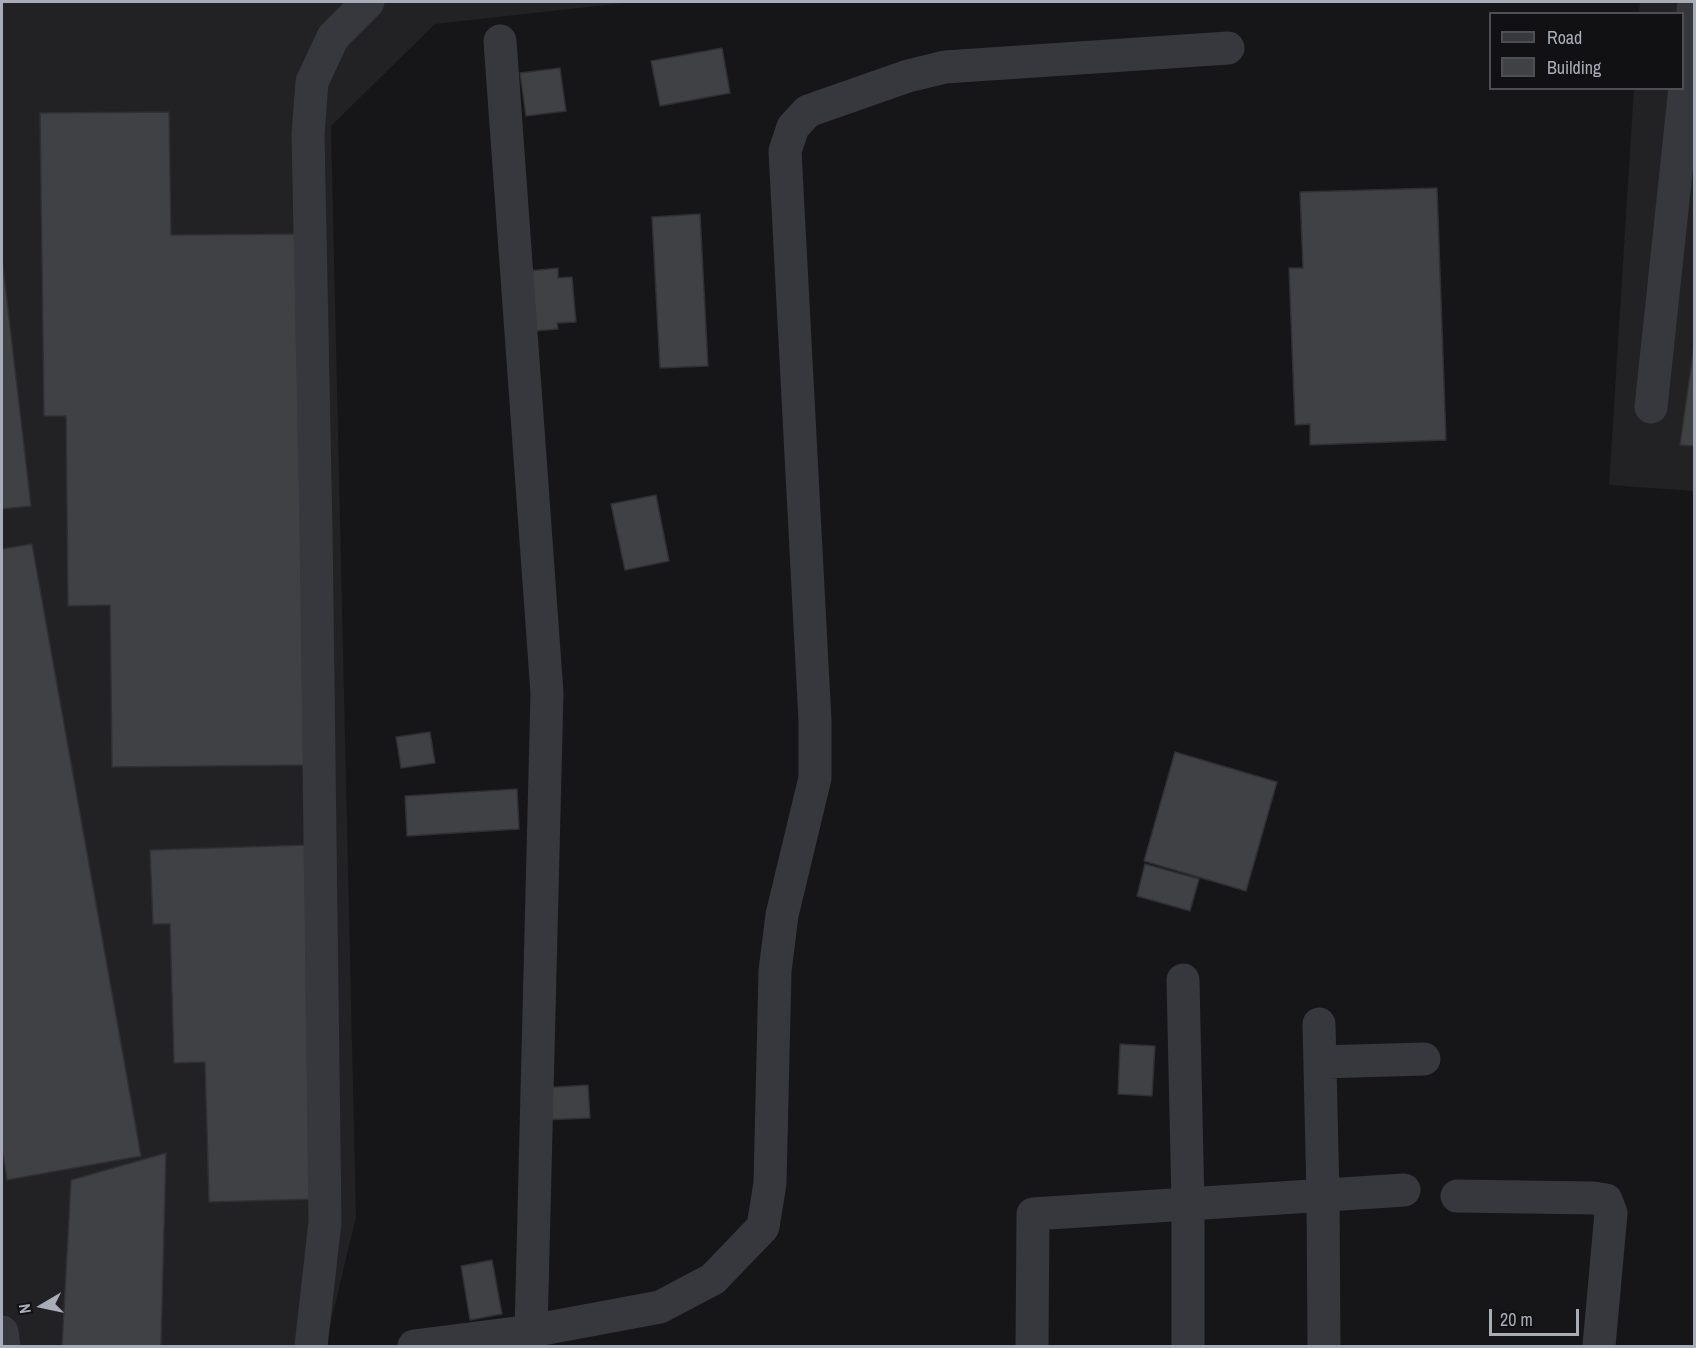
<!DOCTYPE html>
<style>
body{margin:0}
#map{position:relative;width:1696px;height:1348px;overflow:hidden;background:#161618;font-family:"Archivo Narrow",sans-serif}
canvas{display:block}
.frame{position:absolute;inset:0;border:3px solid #a8adb8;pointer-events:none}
.legend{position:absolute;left:1489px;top:12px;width:195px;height:78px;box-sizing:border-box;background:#111113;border:2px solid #4d4f55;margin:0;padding:8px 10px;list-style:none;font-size:18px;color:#a8adb8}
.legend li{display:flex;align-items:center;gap:12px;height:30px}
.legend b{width:30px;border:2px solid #4d4f55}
.north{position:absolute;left:12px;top:1276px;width:60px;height:60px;-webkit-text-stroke:4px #111113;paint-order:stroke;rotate:261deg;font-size:16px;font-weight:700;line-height:24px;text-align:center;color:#a8adb8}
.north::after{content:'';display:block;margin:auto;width:21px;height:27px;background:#a8adb8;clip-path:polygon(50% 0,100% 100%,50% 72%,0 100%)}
.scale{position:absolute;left:1489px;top:1309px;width:90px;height:27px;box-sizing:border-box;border:3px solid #a8adb8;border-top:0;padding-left:8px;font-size:18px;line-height:21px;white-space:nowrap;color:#a8adb8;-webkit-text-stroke:4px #111113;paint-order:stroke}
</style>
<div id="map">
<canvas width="1696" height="1348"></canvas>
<div class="frame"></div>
<ul class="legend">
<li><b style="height:8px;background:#37383d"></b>Road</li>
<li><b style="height:16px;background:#404145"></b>Building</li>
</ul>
<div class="north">N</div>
<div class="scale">20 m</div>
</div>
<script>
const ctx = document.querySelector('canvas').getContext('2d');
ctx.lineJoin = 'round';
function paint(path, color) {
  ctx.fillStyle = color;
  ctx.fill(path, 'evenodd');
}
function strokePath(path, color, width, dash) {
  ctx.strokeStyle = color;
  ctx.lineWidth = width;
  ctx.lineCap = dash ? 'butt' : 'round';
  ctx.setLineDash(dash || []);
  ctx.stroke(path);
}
paint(new Path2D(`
 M 2,2 L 633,2 L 435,24 L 331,126 L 356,1217 L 325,1346 L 2,1346 Z
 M 1640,2 L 1694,2 L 1694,491 L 1609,485 L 1634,89 L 1682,88 L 1682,14 L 1639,13 Z`), '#222225');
const building = new Path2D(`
 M 722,48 L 730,93 L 660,106 L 651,61 Z
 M 560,68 L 566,111 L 526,116 L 520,73 Z
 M 169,112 L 171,235 L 300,234 L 307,765 L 112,767 L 110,605 L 68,606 L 66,416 L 44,416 L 40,113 Z
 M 1437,188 L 1446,440 L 1310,445 L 1310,424 L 1295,425 L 1289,268 L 1303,268 L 1300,192 Z
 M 700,214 L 708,366 L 660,368 L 652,217 Z
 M 2,258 L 31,506 L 2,509 Z
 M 558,268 L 558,278 L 572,277 L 576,322 L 557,323 L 558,329 L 534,331 L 529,271 Z
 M 1694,346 L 1694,446 L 1680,445 Z
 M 656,495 L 669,561 L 625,570 L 611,504 Z
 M 32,544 L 141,1156 L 7,1180 L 2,1149 L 2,549 Z
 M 430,732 L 435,763 L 401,768 L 396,737 Z
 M 1175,752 L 1277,782 L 1246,891 L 1144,861 Z
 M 517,789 L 519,829 L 407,836 L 405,796 Z
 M 307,845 L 319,1199 L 209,1202 L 205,1062 L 174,1063 L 170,924 L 153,924 L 150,850 Z
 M 1145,864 L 1199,879 L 1190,911 L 1137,896 Z
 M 1120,1044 L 1155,1046 L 1152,1096 L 1118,1094 Z
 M 588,1085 L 590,1118 L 542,1120 L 540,1088 Z
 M 166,1153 L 161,1346 L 62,1346 L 71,1180 Z
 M 492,1260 L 502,1314 L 470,1320 L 461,1266 Z`);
paint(building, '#404145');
strokePath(building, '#303034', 1.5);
strokePath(new Path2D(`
 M 1651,407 L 1694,3
 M 1183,980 L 1188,1204 L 1188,1346
 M 1319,1024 L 1323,1195 L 1324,1346
 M 1320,1062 L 1424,1059
 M 1457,1196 L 1593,1198 L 1606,1200 L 1611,1213 L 1599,1346
 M 531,1331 L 660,1307 L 713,1279 L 763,1227 L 770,1183 L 775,971 L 782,915 L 815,778 L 815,721 L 785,151 L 793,127 L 808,111 L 908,76 L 945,67 L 1228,48
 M 2,1332 L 4,1346
 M 311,1346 L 325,1222 L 316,530 L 308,134 L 312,82 L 333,37 L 368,2
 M 414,1346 L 531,1331 L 547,693 L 500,41
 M 1032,1346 L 1033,1214 L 1404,1190`), '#37383d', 33);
</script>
